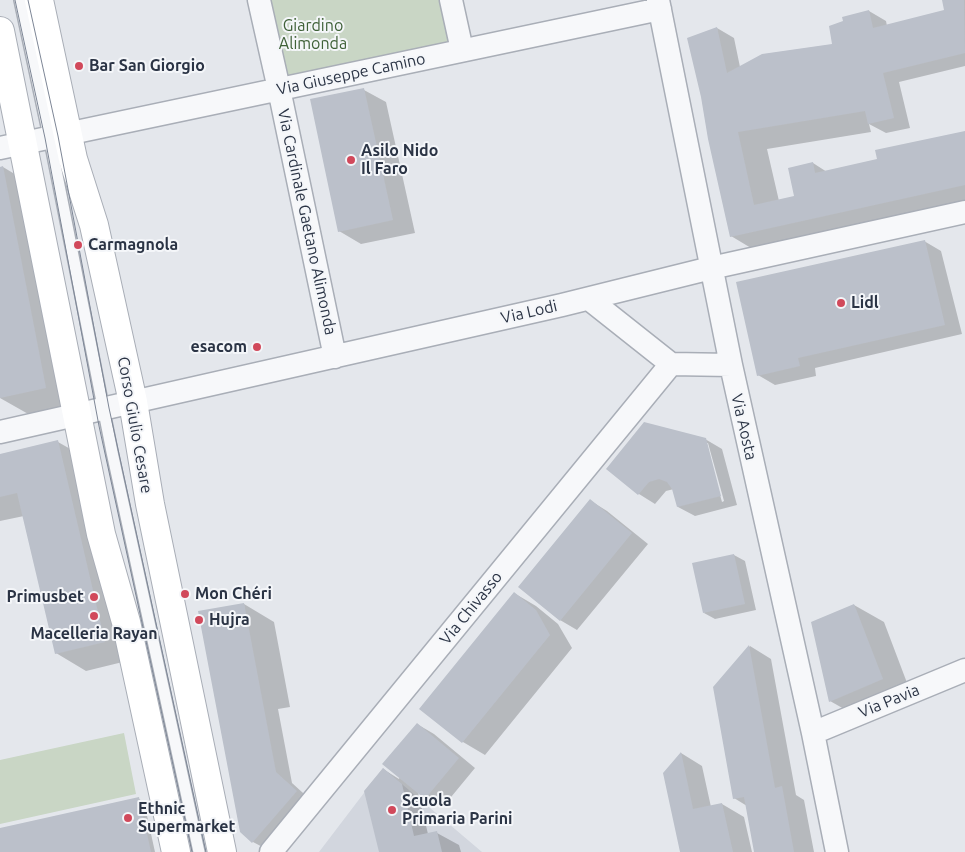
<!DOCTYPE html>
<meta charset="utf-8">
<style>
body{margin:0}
canvas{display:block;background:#e4e7ec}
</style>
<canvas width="965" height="852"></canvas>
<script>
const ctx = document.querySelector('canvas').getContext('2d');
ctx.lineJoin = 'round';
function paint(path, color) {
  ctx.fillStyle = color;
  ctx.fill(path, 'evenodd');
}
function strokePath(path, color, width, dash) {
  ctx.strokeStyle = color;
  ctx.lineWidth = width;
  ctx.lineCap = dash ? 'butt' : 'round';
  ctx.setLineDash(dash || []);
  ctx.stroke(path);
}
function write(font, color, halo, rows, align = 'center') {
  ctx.font = font + ' Ubuntu,sans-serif';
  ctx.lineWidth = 4;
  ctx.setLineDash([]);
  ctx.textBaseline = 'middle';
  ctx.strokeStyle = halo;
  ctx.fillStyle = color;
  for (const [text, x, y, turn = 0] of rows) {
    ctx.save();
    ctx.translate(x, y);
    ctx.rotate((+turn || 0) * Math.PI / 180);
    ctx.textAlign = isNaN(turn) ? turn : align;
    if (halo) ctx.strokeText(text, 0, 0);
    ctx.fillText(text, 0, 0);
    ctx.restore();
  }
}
paint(new Path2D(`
 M 383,768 L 482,852 L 319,852 Z`), '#d2d6de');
paint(new Path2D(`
 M 267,0 L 442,0 L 451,41 L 285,78 Z
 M 124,733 L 136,794 L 0,824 L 0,760 Z`), '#c9d6c5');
paint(new Path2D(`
 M 943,0 L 965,0 L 965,66 L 899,82 L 910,128 L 886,133 L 869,124 L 871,132 L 767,149 L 779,201 L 796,197 L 813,163 L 827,172 L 876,160 L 965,132 L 965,201 L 761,254 L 731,236 L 717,28 L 734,38 L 740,67 L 833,45 L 869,11 L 886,21 L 887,26 L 946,11 Z
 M 364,90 L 386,102 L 415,233 L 361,244 L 339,231 Z
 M 3,167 L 33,185 L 75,405 L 30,415 L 0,398 L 0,168 Z
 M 924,241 L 941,251 L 962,334 L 815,368 L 816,376 L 775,385 L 758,375 Z
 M 705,439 L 722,449 L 737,505 L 695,516 L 678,507 L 674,489 L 666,491 L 655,504 L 639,494 L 608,469 ZM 706,443 L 708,443 L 724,501 L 722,502 Z
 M 58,442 L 88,459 L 135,659 L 86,671 L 56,653 L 24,516 L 0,521 L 0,455 Z
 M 591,501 L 607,511 L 648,544 L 577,630 L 560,620 Z
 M 734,555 L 745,561 L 756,610 L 715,619 L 704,613 Z
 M 514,593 L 536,606 L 558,624 L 572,648 L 485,755 L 463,742 L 421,708 Z
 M 244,604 L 274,622 L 290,707 L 278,709 L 292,783 L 313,802 L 270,851 L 253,842 Z
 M 854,605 L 884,622 L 912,696 L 860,718 L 830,701 Z
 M 750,646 L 771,659 L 796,795 L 804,800 L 814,852 L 756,852 L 747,806 L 734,798 L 714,688 Z
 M 417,724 L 434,734 L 475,768 L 442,808 L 426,798 L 418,792 L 428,834 L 437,833 L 459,845 L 461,852 L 380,852 L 383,769 L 399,779 Z
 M 681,753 L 702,766 L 711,807 L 722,804 L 744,817 L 752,852 L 681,852 Z
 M 139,799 L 144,802 L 155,852 L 0,852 L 0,829 Z`), '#0003');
paint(new Path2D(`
 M 942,0 L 964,0 L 965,53 L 883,73 L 894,118 L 868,124 L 865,111 L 738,132 L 754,205 L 794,196 L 788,168 L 813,162 L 815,173 L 877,159 L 875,150 L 965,131 L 965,185 L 730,237 L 708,139 L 701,97 L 687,38 L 717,27 L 727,73 L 762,54 L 832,44 L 829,26 L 843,21 L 842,17 L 869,10 L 873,28 L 944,10 Z
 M 364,88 L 393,220 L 338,232 L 310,99 Z
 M 3,166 L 46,388 L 0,398 L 0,167 Z
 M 925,240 L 945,325 L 798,358 L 800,366 L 757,376 L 736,282 Z
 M 644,422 L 706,438 L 721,496 L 677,507 L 672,489 L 667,482 L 659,479 L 649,482 L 638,495 L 606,469 Z
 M 58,440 L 105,642 L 55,654 L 17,493 L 0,497 L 0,454 Z
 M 590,499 L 632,533 L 560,621 L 518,587 Z
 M 734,554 L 745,604 L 703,613 L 692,563 Z
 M 514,592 L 536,610 L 550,635 L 462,743 L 419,709 Z
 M 244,603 L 276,772 L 297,791 L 252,843 L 240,832 L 198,611 Z
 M 854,604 L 883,679 L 829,702 L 811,622 Z
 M 749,645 L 775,788 L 782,786 L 794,852 L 754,852 L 744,797 L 733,799 L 713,687 Z
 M 417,723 L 459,758 L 425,799 L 382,764 Z
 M 681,752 L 693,809 L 722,803 L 733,852 L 680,852 L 663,773 Z
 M 383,768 L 402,784 L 414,836 L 437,831 L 442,852 L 379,852 L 364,791 Z
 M 139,797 L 151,852 L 0,852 L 0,828 Z`), '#bbc0ca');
const lane = new Path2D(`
 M 20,0 L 51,145 L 112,452 L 199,852`);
const street = new Path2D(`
 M 259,0 L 279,89 L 335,357
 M 451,0 L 462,50
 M 658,0 L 731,365 L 813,733 L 837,852
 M 0,148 L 660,9
 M 589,299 L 671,364 L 731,365
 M 0,432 L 562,305 L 711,268 L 965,212
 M 813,733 L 965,670
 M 271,852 L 671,364`);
const secondary = new Path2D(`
 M 39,0 L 73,159 L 94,225 L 133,402 L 150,504 L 222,852
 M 0,31 L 101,534 L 126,622 L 176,852`);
strokePath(lane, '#a9aeb7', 14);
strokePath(street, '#a9aeb7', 25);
strokePath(secondary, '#a9aeb7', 30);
strokePath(lane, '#f7f8fa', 11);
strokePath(street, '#f7f8fa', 22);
strokePath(secondary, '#fff', 28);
strokePath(new Path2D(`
 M 15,0 L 45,138 L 99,426 L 192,852
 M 28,0 L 58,136 L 109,408 L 206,852`), '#7d8696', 1);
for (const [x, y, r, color] of [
 [79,66,5,"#d1495b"],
 [351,160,5,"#d1495b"],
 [78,245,5,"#d1495b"],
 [841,303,5,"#d1495b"],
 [257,347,5,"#d1495b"],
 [185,594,5,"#d1495b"],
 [94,597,5,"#d1495b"],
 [94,616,5,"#d1495b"],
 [199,620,5,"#d1495b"],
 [392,810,5,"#d1495b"],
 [128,818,5,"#d1495b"]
]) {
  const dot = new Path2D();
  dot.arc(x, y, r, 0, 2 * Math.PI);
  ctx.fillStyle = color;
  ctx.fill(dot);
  strokePath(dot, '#f4f6f9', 2);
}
write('16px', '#3f6138', '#f4f6f9', [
 ["Giardino",313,26],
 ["Alimonda",313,44]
]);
write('bold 16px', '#2b3445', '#f4f6f9', [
 ["Bar San Giorgio",89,66],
 ["Asilo Nido",361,151],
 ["Il Faro",361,169],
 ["Carmagnola",88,245],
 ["Lidl",851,303],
 ["esacom",247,347,"right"],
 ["Mon Chéri",195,594],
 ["Primusbet",84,597,"right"],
 ["Hujra",209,620],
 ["Macelleria Rayan",94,634,"center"],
 ["Scuola",402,801],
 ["Primaria Parini",402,819],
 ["Ethnic",138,809],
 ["Supermarket",138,827]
], 'left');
write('16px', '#2b3445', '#f4f6f9', [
 ["Via Giuseppe Camino",351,74,-12],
 ["Via Cardinale Gaetano Alimonda",307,222,78],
 ["Via Lodi",529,312,-13],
 ["Corso Giulio Cesare",135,425,80],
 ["Via Aosta",744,427,77],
 ["Via Chivasso",471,608,-51],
 ["Via Pavia",889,701,-22]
]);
</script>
